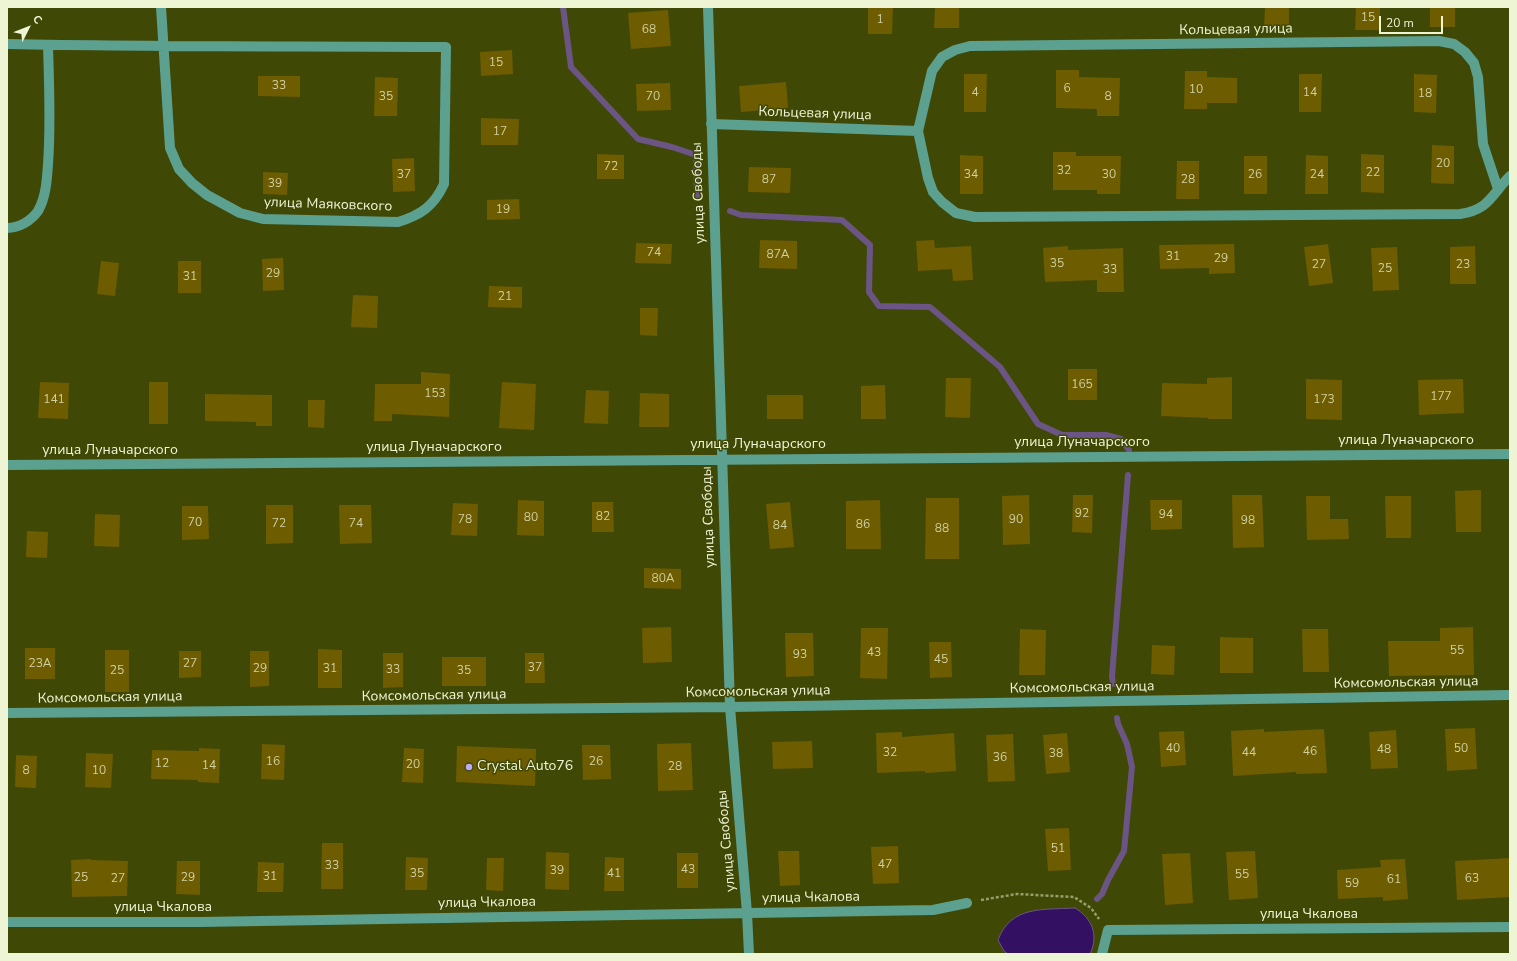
<!DOCTYPE html>
<meta charset="utf-8">
<style>
body{margin:0}
#map{position:relative;width:1517px;height:961px;overflow:hidden;background:#404806;font-family:"Nunito Sans",sans-serif}
canvas{display:block}
.frame{position:absolute;inset:0;border:8px solid #eef5d5;pointer-events:none}
.north{position:absolute;left:8px;top:8px;width:40px;height:40px;-webkit-text-stroke:3px #404806;paint-order:stroke;rotate:48deg;font-size:11px;font-weight:700;line-height:16px;text-align:center;color:#eef5d5}
.north::after{content:'';display:block;margin:auto;width:14px;height:18px;background:#eef5d5;clip-path:polygon(50% 0,100% 100%,50% 72%,0 100%)}
.scale{position:absolute;left:1379px;top:16px;width:64px;height:18px;box-sizing:border-box;border:2px solid #eef5d5;border-top:0;padding-left:5px;font-size:12px;line-height:14px;white-space:nowrap;color:#eef5d5;-webkit-text-stroke:3px #404806;paint-order:stroke}
</style>
<div id="map">
<canvas width="1517" height="961"></canvas>
<div class="frame"></div>
<div class="north">С</div>
<div class="scale">20 m</div>
</div>
<script>
const ctx = document.querySelector('canvas').getContext('2d');
ctx.lineJoin = 'round';
function paint(path, color) {
  ctx.fillStyle = color;
  ctx.fill(path, 'evenodd');
}
function strokePath(path, color, width, dash) {
  ctx.strokeStyle = color;
  ctx.lineWidth = width;
  ctx.lineCap = dash ? 'butt' : 'round';
  ctx.setLineDash(dash || []);
  ctx.stroke(path);
}
function write(font, color, halo, rows, align = 'center') {
  ctx.font = font + ' "Nunito Sans",sans-serif';
  ctx.lineWidth = 3;
  ctx.setLineDash([]);
  ctx.textBaseline = 'middle';
  ctx.strokeStyle = halo;
  ctx.fillStyle = color;
  for (const [text, x, y, turn = 0] of rows) {
    ctx.save();
    ctx.translate(x, y);
    ctx.rotate((+turn || 0) * Math.PI / 180);
    ctx.textAlign = isNaN(turn) ? turn : align;
    if (halo) ctx.strokeText(text, 0, 0);
    ctx.fillText(text, 0, 0);
    ctx.restore();
  }
}
const water = new Path2D(`
 M 1075,908 C 1092,918 1099,935 1090,954 L 1008,954 L 1004,951 L 998,940 C 1011,905 1044,910 1075,908 Z`);
paint(water, '#331061');
strokePath(water, '#6b5584', 1);
strokePath(new Path2D(`
 M 563,7 L 571,67 L 638,139 L 672,147 L 696,155 L 697,198
 M 730,211 L 741,215 L 842,220 L 870,245 L 869,292 L 879,306 L 930,307 L 1000,367 L 1038,424 L 1062,435 L 1106,435 L 1121,439 L 1129,450
 M 1113,684 L 1112,676 L 1128,475
 M 1097,899 L 1102,894 L 1108,880 L 1124,851 L 1132,767 L 1127,744 L 1118,724 L 1117,718`), '#6b5584', 6);
paint(new Path2D(`
 M 868,7 L 893,7 L 892,34 L 868,34 Z
 M 935,7 L 959,7 L 959,28 L 934,28 Z
 M 1265,7 L 1289,7 L 1289,28 L 1264,28 Z
 M 1356,7 L 1380,7 L 1380,30 L 1355,30 Z
 M 1430,7 L 1455,7 L 1455,27 L 1430,27 Z
 M 668,10 L 671,46 L 631,49 L 628,13 Z
 M 512,50 L 513,74 L 481,76 L 480,52 Z
 M 1056,70 L 1079,70 L 1079,77 L 1120,78 L 1119,116 L 1097,116 L 1097,109 L 1056,108 Z
 M 1185,71 L 1207,71 L 1207,77 L 1237,78 L 1237,103 L 1207,103 L 1207,109 L 1184,109 Z
 M 964,74 L 987,74 L 986,112 L 964,112 Z
 M 1299,74 L 1322,74 L 1321,112 L 1299,112 Z
 M 1414,74 L 1437,75 L 1436,113 L 1414,112 Z
 M 258,76 L 300,76 L 300,97 L 258,96 Z
 M 375,77 L 398,78 L 397,116 L 374,116 Z
 M 786,82 L 788,108 L 741,112 L 739,86 Z
 M 670,83 L 671,110 L 637,111 L 636,84 Z
 M 481,118 L 519,119 L 518,145 L 481,145 Z
 M 1432,145 L 1454,146 L 1454,184 L 1431,183 Z
 M 1053,152 L 1076,152 L 1076,156 L 1121,156 L 1120,194 L 1097,194 L 1097,190 L 1053,190 Z
 M 597,154 L 624,155 L 624,179 L 597,179 Z
 M 1361,154 L 1384,155 L 1384,193 L 1361,192 Z
 M 960,155 L 983,156 L 983,194 L 960,194 Z
 M 1306,155 L 1328,156 L 1328,194 L 1305,194 Z
 M 1244,156 L 1267,156 L 1267,194 L 1244,194 Z
 M 414,158 L 415,191 L 393,192 L 392,159 Z
 M 1177,161 L 1199,161 L 1199,199 L 1176,199 Z
 M 749,167 L 791,168 L 790,193 L 748,192 Z
 M 263,172 L 288,173 L 287,195 L 263,194 Z
 M 519,199 L 520,219 L 487,220 L 487,200 Z
 M 760,240 L 797,241 L 797,269 L 759,268 Z
 M 934,240 L 935,248 L 971,246 L 973,280 L 953,281 L 952,269 L 918,271 L 916,241 Z
 M 636,243 L 672,244 L 671,264 L 635,263 Z
 M 1234,244 L 1235,273 L 1209,274 L 1209,268 L 1160,269 L 1159,245 Z
 M 1328,244 L 1333,283 L 1309,286 L 1304,247 Z
 M 1068,246 L 1068,250 L 1123,248 L 1124,292 L 1097,292 L 1097,280 L 1045,282 L 1043,248 Z
 M 1475,246 L 1476,284 L 1450,284 L 1450,247 Z
 M 1397,247 L 1399,290 L 1373,291 L 1371,248 Z
 M 283,258 L 284,290 L 263,291 L 262,259 Z
 M 101,261 L 119,263 L 115,296 L 97,294 Z
 M 178,261 L 201,261 L 201,293 L 178,293 Z
 M 489,286 L 522,287 L 522,308 L 488,307 Z
 M 353,295 L 378,296 L 377,328 L 351,327 Z
 M 640,308 L 658,308 L 657,336 L 640,335 Z
 M 1068,369 L 1097,369 L 1097,400 L 1068,400 Z
 M 421,372 L 450,374 L 449,417 L 392,414 L 392,421 L 374,421 L 375,384 L 421,384 Z
 M 1232,377 L 1232,419 L 1208,419 L 1208,418 L 1161,416 L 1162,383 L 1207,384 L 1207,378 Z
 M 946,378 L 971,378 L 970,418 L 945,417 Z
 M 1306,379 L 1342,380 L 1342,420 L 1306,419 Z
 M 1463,379 L 1464,413 L 1419,415 L 1418,380 Z
 M 40,382 L 69,383 L 68,419 L 38,418 Z
 M 149,382 L 168,382 L 168,424 L 149,424 Z
 M 502,382 L 536,384 L 534,430 L 499,428 Z
 M 885,385 L 886,419 L 861,419 L 861,386 Z
 M 586,390 L 609,391 L 608,424 L 584,423 Z
 M 640,393 L 669,394 L 669,427 L 639,427 Z
 M 205,394 L 272,395 L 272,426 L 256,426 L 256,422 L 205,421 Z
 M 767,395 L 803,395 L 803,419 L 767,419 Z
 M 308,400 L 325,400 L 324,428 L 308,427 Z
 M 1481,490 L 1481,532 L 1456,532 L 1455,491 Z
 M 1029,495 L 1030,544 L 1003,545 L 1002,496 Z
 M 1073,495 L 1093,495 L 1092,533 L 1072,532 Z
 M 1232,495 L 1262,495 L 1264,547 L 1233,548 Z
 M 1306,496 L 1330,496 L 1330,519 L 1348,519 L 1349,539 L 1307,540 Z
 M 1385,496 L 1411,496 L 1411,538 L 1386,538 Z
 M 926,498 L 959,498 L 959,559 L 925,559 Z
 M 518,500 L 544,501 L 544,536 L 517,535 Z
 M 880,500 L 881,549 L 846,549 L 846,501 Z
 M 1150,500 L 1182,500 L 1182,529 L 1151,530 Z
 M 592,502 L 613,502 L 614,532 L 592,532 Z
 M 790,502 L 794,547 L 770,549 L 766,504 Z
 M 453,503 L 478,504 L 477,536 L 451,535 Z
 M 266,505 L 293,505 L 293,543 L 266,544 Z
 M 339,505 L 371,505 L 372,543 L 340,544 Z
 M 182,506 L 208,506 L 209,539 L 182,540 Z
 M 95,514 L 120,515 L 119,547 L 94,546 Z
 M 27,531 L 48,532 L 47,558 L 26,557 Z
 M 644,568 L 681,569 L 681,589 L 644,588 Z
 M 671,627 L 672,662 L 643,663 L 642,628 Z
 M 1473,627 L 1474,675 L 1389,676 L 1388,641 L 1440,641 L 1440,628 Z
 M 861,628 L 888,628 L 887,679 L 860,678 Z
 M 1020,629 L 1046,630 L 1045,675 L 1019,675 Z
 M 1302,629 L 1328,629 L 1329,672 L 1303,672 Z
 M 785,633 L 813,633 L 814,676 L 786,677 Z
 M 1220,637 L 1253,638 L 1253,673 L 1220,673 Z
 M 929,642 L 951,642 L 952,677 L 930,678 Z
 M 1152,645 L 1175,646 L 1174,675 L 1151,674 Z
 M 25,648 L 55,648 L 55,679 L 25,679 Z
 M 318,649 L 342,650 L 342,688 L 318,688 Z
 M 105,650 L 129,650 L 129,692 L 105,692 Z
 M 179,651 L 201,651 L 201,677 L 179,678 Z
 M 250,651 L 269,651 L 269,686 L 250,687 Z
 M 383,653 L 403,653 L 403,687 L 383,688 Z
 M 525,653 L 544,653 L 545,683 L 525,683 Z
 M 442,657 L 486,657 L 486,686 L 442,686 Z
 M 1475,728 L 1477,769 L 1447,771 L 1445,729 Z
 M 1264,729 L 1264,732 L 1324,729 L 1327,773 L 1296,774 L 1296,772 L 1233,776 L 1231,731 Z
 M 1396,730 L 1398,768 L 1371,769 L 1369,732 Z
 M 1184,731 L 1186,765 L 1161,767 L 1159,732 Z
 M 902,732 L 902,737 L 954,733 L 956,771 L 925,773 L 925,771 L 877,773 L 876,733 Z
 M 1067,733 L 1070,772 L 1046,774 L 1043,735 Z
 M 1013,734 L 1015,781 L 988,782 L 986,735 Z
 M 812,741 L 813,768 L 773,769 L 772,742 Z
 M 691,743 L 693,790 L 658,791 L 657,744 Z
 M 262,744 L 285,745 L 284,780 L 261,779 Z
 M 582,745 L 610,745 L 611,779 L 583,780 Z
 M 457,746 L 536,749 L 535,786 L 456,782 Z
 M 199,748 L 220,749 L 219,783 L 198,782 L 198,780 L 151,779 L 152,750 L 199,751 Z
 M 404,748 L 424,749 L 423,783 L 402,782 Z
 M 86,753 L 113,754 L 111,788 L 85,787 Z
 M 16,755 L 37,756 L 36,788 L 15,787 Z
 M 1069,828 L 1071,870 L 1048,871 L 1045,829 Z
 M 322,843 L 343,843 L 343,889 L 321,889 Z
 M 898,846 L 899,883 L 873,884 L 871,847 Z
 M 778,851 L 799,851 L 800,885 L 780,886 Z
 M 1255,851 L 1258,898 L 1229,900 L 1226,852 Z
 M 546,852 L 569,853 L 569,890 L 545,889 Z
 M 677,853 L 698,853 L 698,888 L 677,888 Z
 M 1190,853 L 1193,903 L 1165,905 L 1162,854 Z
 M 406,857 L 428,858 L 427,890 L 405,890 Z
 M 605,857 L 624,858 L 624,891 L 604,891 Z
 M 487,858 L 504,858 L 503,891 L 486,890 Z
 M 1510,858 L 1510,897 L 1457,900 L 1455,861 Z
 M 91,859 L 91,860 L 128,861 L 127,896 L 72,897 L 71,860 Z
 M 1405,859 L 1408,899 L 1383,901 L 1383,897 L 1338,899 L 1337,870 L 1381,867 L 1380,860 Z
 M 177,861 L 200,861 L 200,895 L 176,894 Z
 M 258,862 L 284,863 L 283,892 L 257,892 Z`), '#6d5c00');
strokePath(new Path2D(`
 M 981,900 L 1017,894 L 1074,897 L 1091,908 L 1099,919`), '#969e6c', 2.5, [3, 2]);
strokePath(new Path2D(`
 M 708,7 L 730,707 L 747,913 L 749,954
 M 7,44 C 153,47 300,46 446,47 L 444,184 C 434,206 421,215 398,222 L 263,219 L 240,213 L 207,195 L 192,183 L 179,169 L 170,148 L 161,7
 M 711,124 L 918,131 L 928,178 L 933,192 L 942,202 L 956,213 L 975,217 L 1460,214 C 1489,210 1491,195 1510,176
 M 918,131 L 932,71 L 942,57 L 955,50 L 970,46 L 1439,41 L 1454,44 L 1465,52 L 1474,63 L 1478,77 L 1483,144 L 1498,189
 M 7,228 C 19,228 31,221 38,211 C 46,197 47,179 48,164 C 51,124 49,84 48,45
 M 7,465 L 1510,454
 M 7,713 L 730,707 L 1510,695
 M 7,922 L 200,922 L 933,910 L 967,903
 M 1102,954 L 1108,930 L 1510,927`), '#5ca090', 10);
for (const [x, y, r, color] of [
 [469,767,4,"#bea9f4"]
]) {
  const dot = new Path2D();
  dot.arc(x, y, r, 0, 2 * Math.PI);
  ctx.fillStyle = color;
  ctx.fill(dot);
  strokePath(dot, '#404806', 1.5);
}
write('12px', '#cecfa0', null, [
 ["15",1368,18],
 ["1",880,20],
 ["68",649,30],
 ["15",496,63],
 ["33",279,86],
 ["6",1067,89],
 ["10",1196,90],
 ["4",975,93],
 ["14",1310,93],
 ["18",1425,94],
 ["35",386,97],
 ["70",653,97],
 ["8",1108,97],
 ["17",500,132],
 ["20",1443,164],
 ["72",611,167],
 ["32",1064,171],
 ["22",1373,173],
 ["37",404,175],
 ["34",971,175],
 ["30",1109,175],
 ["26",1255,175],
 ["24",1317,175],
 ["87",769,180],
 ["28",1188,180],
 ["39",275,184],
 ["19",503,210],
 ["74",654,253],
 ["87А",778,255],
 ["31",1173,257],
 ["29",1221,259],
 ["35",1057,264],
 ["27",1319,265],
 ["23",1463,265],
 ["25",1385,269],
 ["33",1110,270],
 ["29",273,274],
 ["31",190,277],
 ["21",505,297],
 ["165",1082,385],
 ["153",435,394],
 ["177",1441,397],
 ["141",54,400],
 ["173",1324,400],
 ["92",1082,514],
 ["94",1166,515],
 ["82",603,517],
 ["80",531,518],
 ["78",465,520],
 ["90",1016,520],
 ["98",1248,521],
 ["70",195,523],
 ["72",279,524],
 ["74",356,524],
 ["86",863,525],
 ["84",780,526],
 ["88",942,529],
 ["80А",663,579],
 ["55",1457,651],
 ["43",874,653],
 ["93",800,655],
 ["45",941,660],
 ["23А",40,664],
 ["27",190,664],
 ["37",535,668],
 ["29",260,669],
 ["31",330,669],
 ["33",393,670],
 ["25",117,671],
 ["35",464,671],
 ["40",1173,749],
 ["50",1461,749],
 ["48",1384,750],
 ["46",1310,752],
 ["32",890,753],
 ["44",1249,753],
 ["38",1056,754],
 ["36",1000,758],
 ["16",273,762],
 ["26",596,762],
 ["12",162,764],
 ["20",413,765],
 ["14",209,766],
 ["28",675,767],
 ["8",26,771],
 ["10",99,771],
 ["51",1058,849],
 ["47",885,865],
 ["33",332,866],
 ["43",688,870],
 ["39",557,871],
 ["35",417,874],
 ["41",614,874],
 ["55",1242,875],
 ["31",270,877],
 ["25",81,878],
 ["29",188,878],
 ["27",118,879],
 ["63",1472,879],
 ["61",1394,880],
 ["59",1352,884]
]);
write('14px', '#eef5d5', '#404806', [
 ["Кольцевая улица",1236,30,-1],
 ["Кольцевая улица",815,114,2],
 ["улица Свободы",699,193,-92],
 ["улица Маяковского",328,205,2],
 ["улица Луначарского",1406,441],
 ["улица Луначарского",1082,443],
 ["улица Луначарского",758,445],
 ["улица Луначарского",434,448],
 ["улица Луначарского",110,451],
 ["улица Свободы",709,517,-92],
 ["Комсомольская улица",1406,683,-1],
 ["Комсомольская улица",1082,688,-1],
 ["Комсомольская улица",758,692,-1],
 ["Комсомольская улица",434,696,-1],
 ["Комсомольская улица",110,698,-1],
 ["улица Свободы",727,841,-95],
 ["улица Чкалова",811,898,-1],
 ["улица Чкалова",487,903,-1],
 ["улица Чкалова",163,908],
 ["улица Чкалова",1309,915]
]);
write('14px', '#eef5d5', '#404806', [
 ["Crystal Auto76",477,767]
], 'left');
</script>
